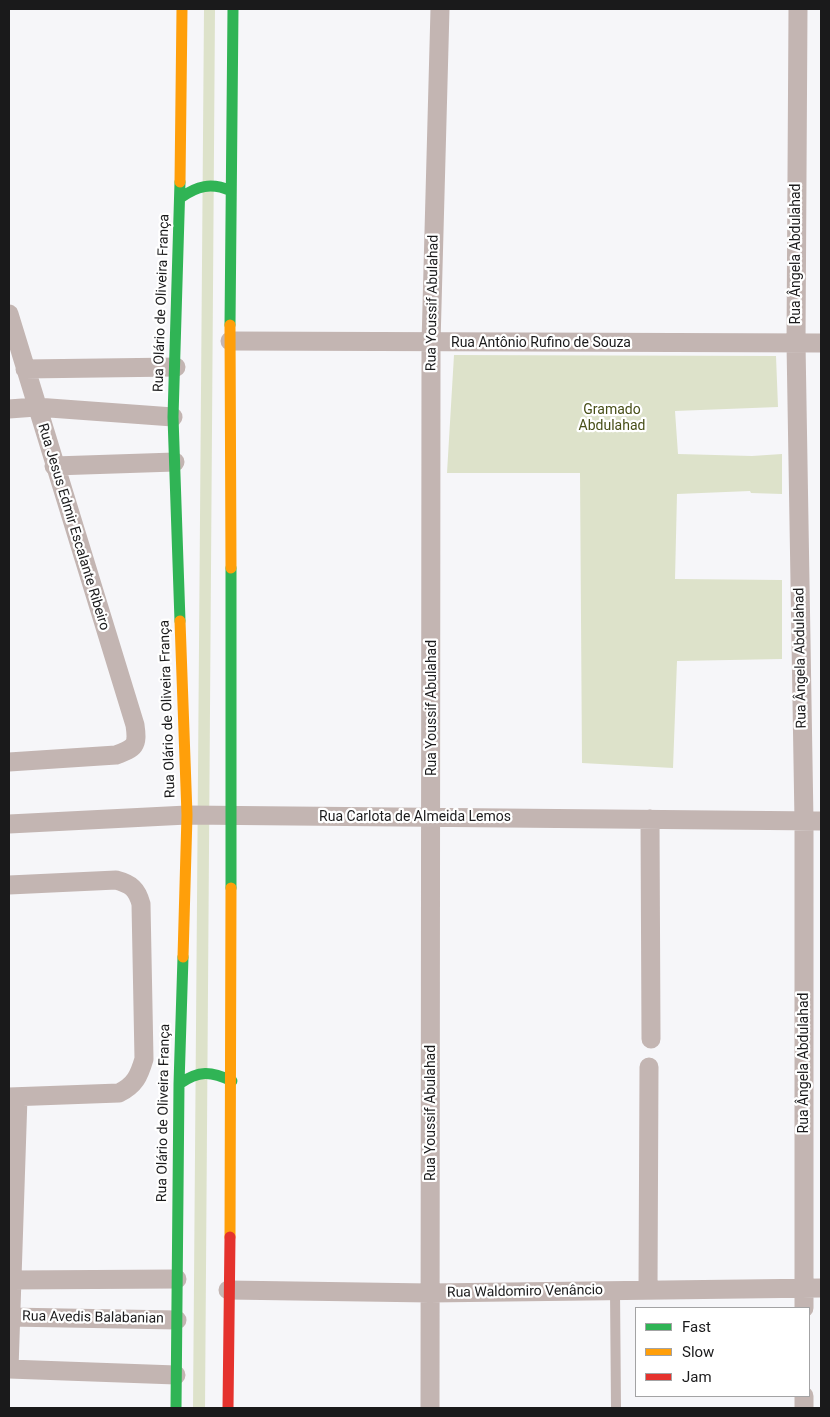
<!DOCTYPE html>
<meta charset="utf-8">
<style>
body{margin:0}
#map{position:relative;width:830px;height:1417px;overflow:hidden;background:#f6f6f9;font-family:Roboto,sans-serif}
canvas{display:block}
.frame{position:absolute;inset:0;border:10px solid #1a1a1b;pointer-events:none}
.legend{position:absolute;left:635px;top:1307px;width:175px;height:90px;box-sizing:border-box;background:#fff;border:1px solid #a3a3a4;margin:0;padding:6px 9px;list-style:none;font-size:15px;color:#1a1a1b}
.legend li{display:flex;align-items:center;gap:10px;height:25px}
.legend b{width:25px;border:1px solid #a3a3a4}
</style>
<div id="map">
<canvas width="830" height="1417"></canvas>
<div class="frame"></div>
<ul class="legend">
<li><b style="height:6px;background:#30b455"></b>Fast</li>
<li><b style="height:6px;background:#ff9f0a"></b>Slow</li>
<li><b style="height:6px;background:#e5322d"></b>Jam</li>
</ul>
</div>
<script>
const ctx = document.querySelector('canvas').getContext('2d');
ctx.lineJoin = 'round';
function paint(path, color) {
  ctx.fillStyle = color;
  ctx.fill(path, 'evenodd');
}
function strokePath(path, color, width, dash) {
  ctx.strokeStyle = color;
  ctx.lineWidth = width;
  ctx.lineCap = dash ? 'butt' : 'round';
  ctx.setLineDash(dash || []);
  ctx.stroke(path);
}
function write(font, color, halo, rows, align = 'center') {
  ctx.font = font + ' Roboto,sans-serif';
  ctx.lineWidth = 4.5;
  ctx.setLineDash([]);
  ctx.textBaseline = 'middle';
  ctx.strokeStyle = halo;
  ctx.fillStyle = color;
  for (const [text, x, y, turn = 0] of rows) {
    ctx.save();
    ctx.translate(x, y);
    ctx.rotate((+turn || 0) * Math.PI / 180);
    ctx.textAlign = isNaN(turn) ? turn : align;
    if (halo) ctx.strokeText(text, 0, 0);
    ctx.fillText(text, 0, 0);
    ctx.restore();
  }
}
paint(new Path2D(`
 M 204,9 L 215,9 L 205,1408 L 193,1408 Z
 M 454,355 L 776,356 L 778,407 L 675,411 L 678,454 L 752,456 L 782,454 L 782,494 L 751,493 L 750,491 L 677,494 L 675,579 L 782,580 L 782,659 L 677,661 L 673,768 L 582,763 L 580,473 L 447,473 Z`), '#dde2ca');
strokePath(new Path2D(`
 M 615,1291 L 616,1408`), '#c3b5b2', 10);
strokePath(new Path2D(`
 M 798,9 L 796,343 L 804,821 L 804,1308
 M 9,314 L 135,725 C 138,746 135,748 116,755 L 9,762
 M 230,341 L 821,343
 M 25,369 L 176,367
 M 9,409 L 36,407 L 173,417
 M 54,466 L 175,462
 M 650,819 L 651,1039
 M 9,824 L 187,815 L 821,821
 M 9,885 L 116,880 C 131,884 137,889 141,904 L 144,1059 C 139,1076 135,1085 119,1093 L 9,1097
 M 11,1280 L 177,1279
 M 228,1290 L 430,1293 L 821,1288
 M 648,1290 L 649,1067
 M 9,1317 L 177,1320
 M 9,1369 L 18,1097
 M 9,1369 L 176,1375
 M 430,1408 L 431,343 L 440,9
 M 804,1408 L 804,1396`), '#c3b5b2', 19);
strokePath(new Path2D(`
 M 180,182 L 173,417 L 180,621
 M 180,198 C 197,186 211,182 231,191
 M 230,325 L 233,9
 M 231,568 L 231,888
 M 179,1084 C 199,1070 211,1071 232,1081
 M 176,1408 L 179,1084 L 183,957`), '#30b455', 11);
strokePath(new Path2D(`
 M 180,182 L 182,9
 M 230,325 L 231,568
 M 180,621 L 187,815 L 183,957
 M 230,1237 L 231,888`), '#ff9f0a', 11);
strokePath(new Path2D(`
 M 228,1408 L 230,1237`), '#e5322d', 11);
write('14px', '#1a1a1b', '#fff', [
 ["Rua Ângela Abdulahad",796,254,-90],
 ["Rua Olário de Oliveira França",162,303,-88],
 ["Rua Youssif Abulahad",433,303,-89],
 ["Rua Antônio Rufino de Souza",541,343],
 ["Rua Jesus Edmir Escalante Ribeiro",73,527,73],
 ["Rua Ângela Abdulahad",801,658,-91],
 ["Rua Youssif Abulahad",432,708,-90],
 ["Rua Olário de Oliveira França",168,709,-92],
 ["Rua Carlota de Almeida Lemos",415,817],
 ["Rua Ângela Abdulahad",804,1063,-90],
 ["Rua Olário de Oliveira França",164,1113,-89],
 ["Rua Youssif Abulahad",431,1113,-90],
 ["Rua Waldomiro Venâncio",525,1292,-1],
 ["Rua Avedis Balabanian",93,1318,1]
]);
write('14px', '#484f18', '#fff', [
 ["Gramado",612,410],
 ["Abdulahad",612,426]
]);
</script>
